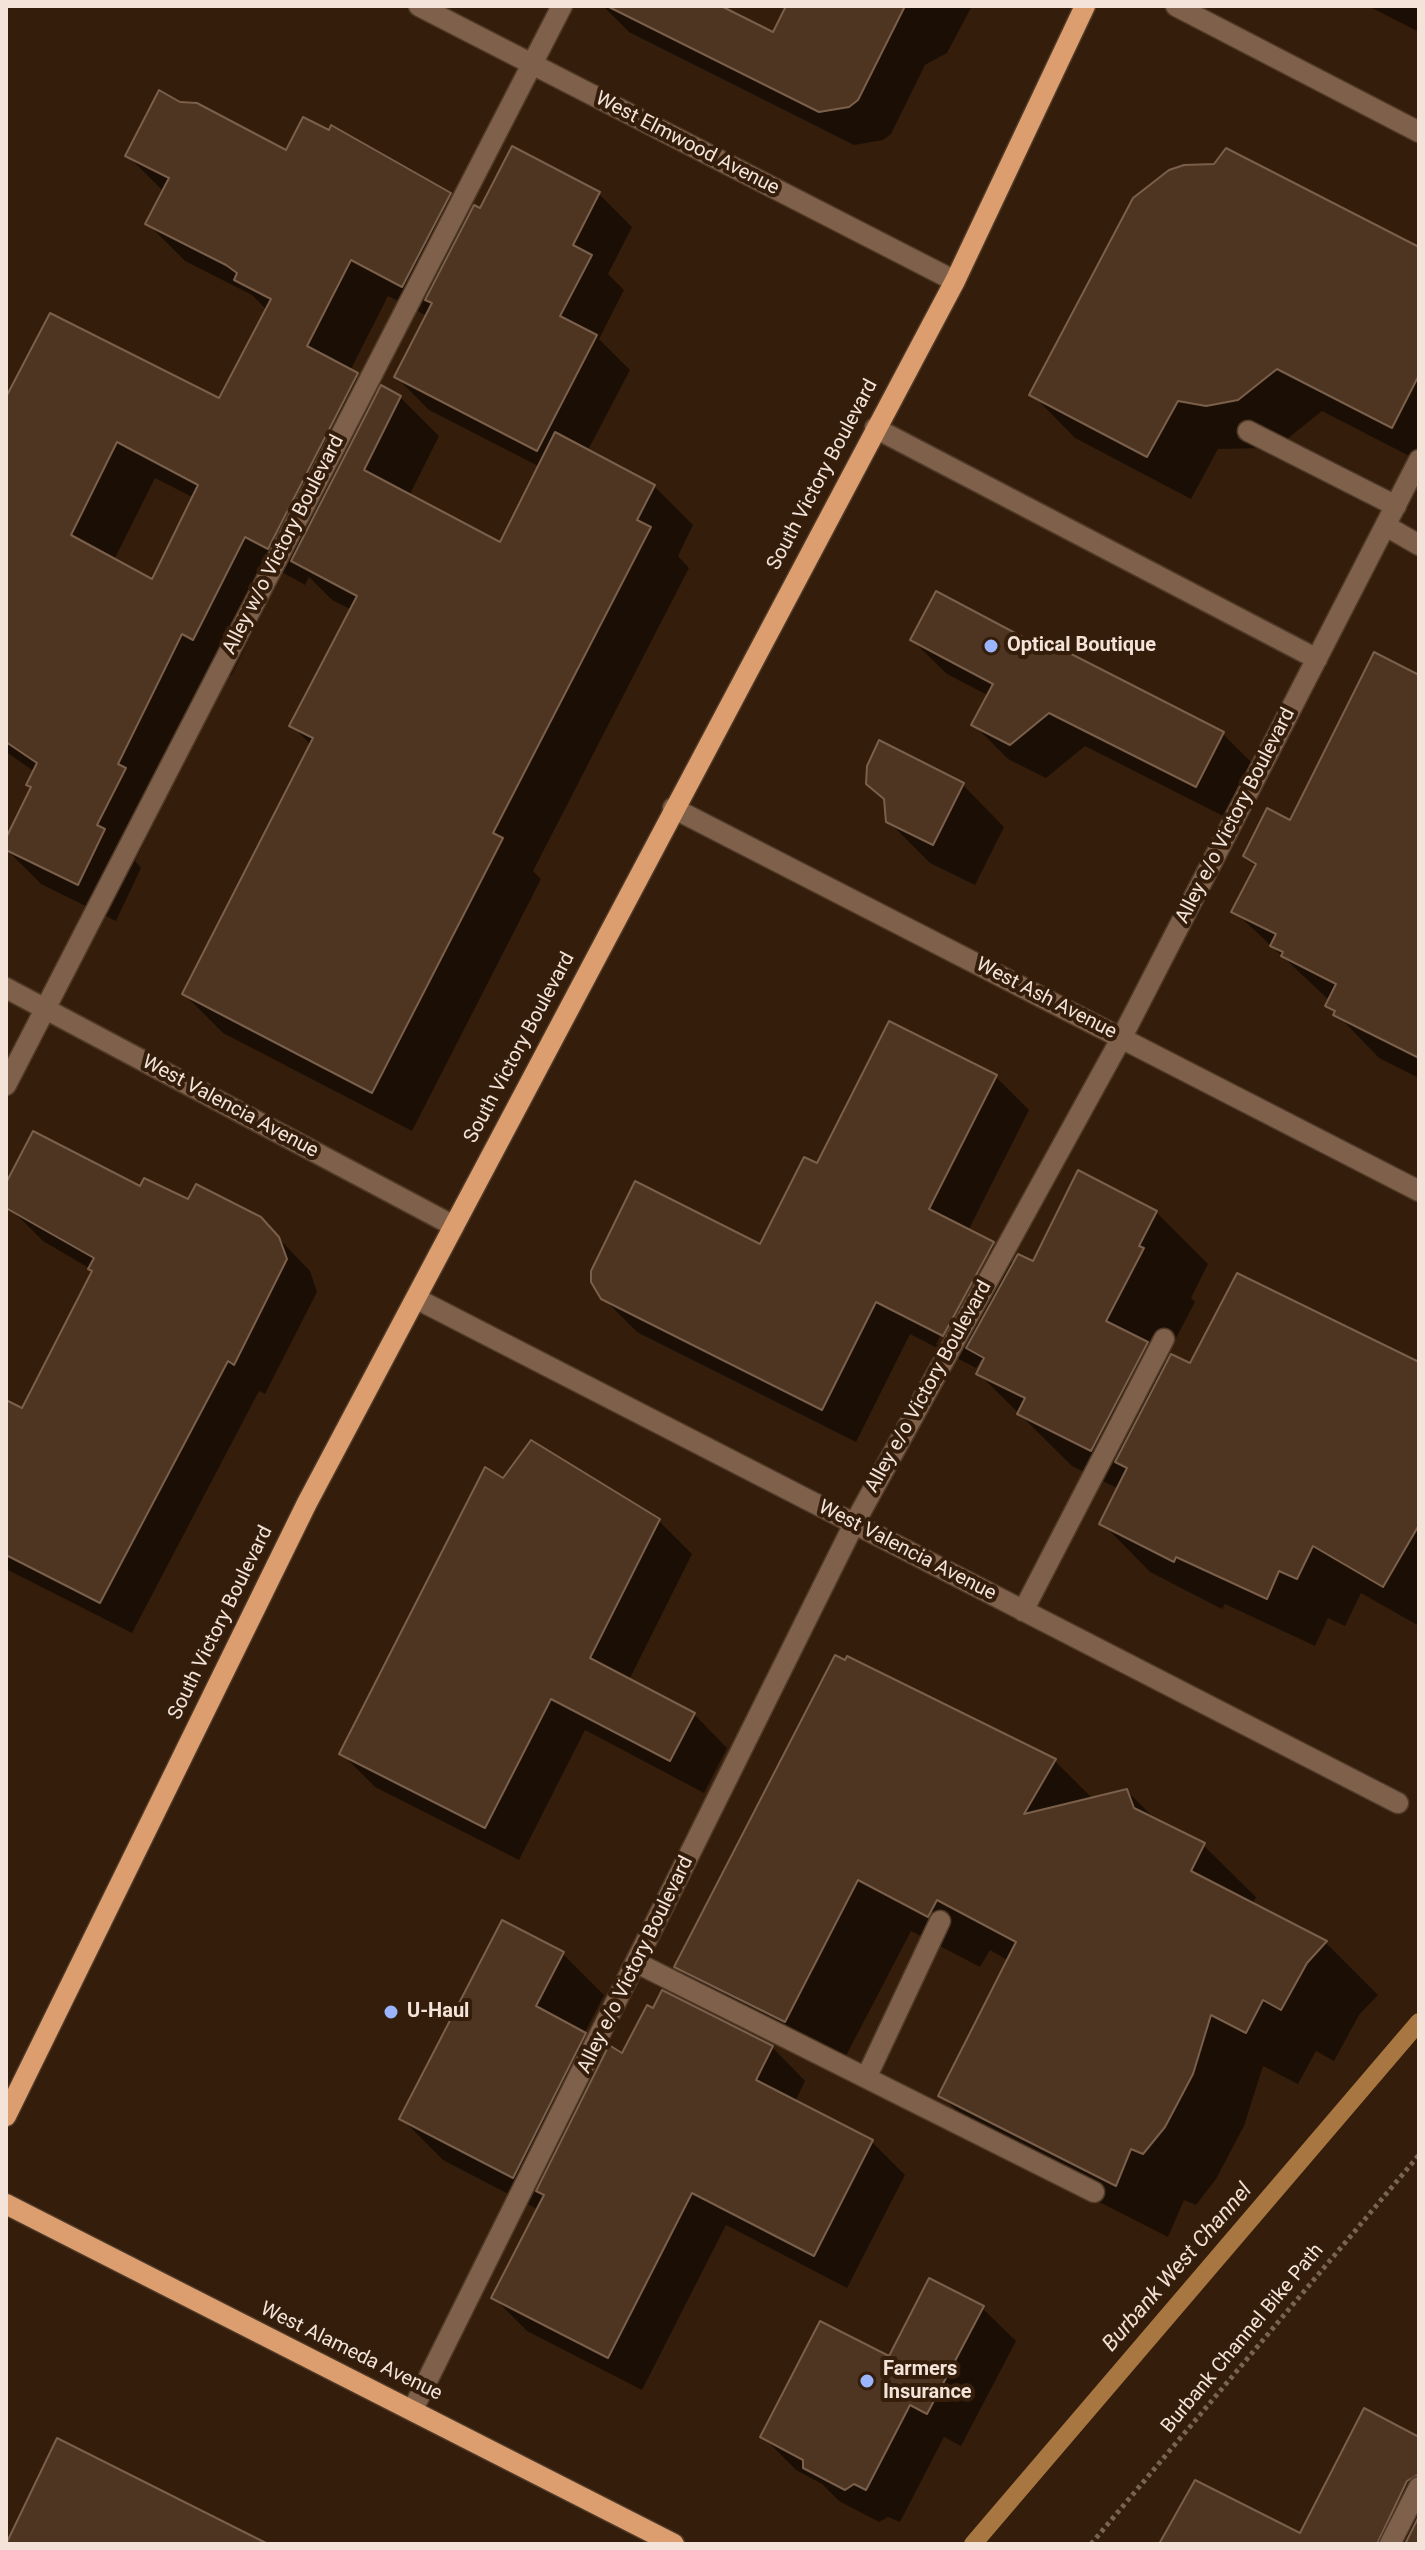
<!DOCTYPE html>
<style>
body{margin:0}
#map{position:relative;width:1425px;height:2550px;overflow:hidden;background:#341d0a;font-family:Roboto,sans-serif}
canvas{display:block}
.frame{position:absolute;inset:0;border:8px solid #f3e3d8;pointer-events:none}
</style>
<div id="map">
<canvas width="1425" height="2550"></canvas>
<div class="frame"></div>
</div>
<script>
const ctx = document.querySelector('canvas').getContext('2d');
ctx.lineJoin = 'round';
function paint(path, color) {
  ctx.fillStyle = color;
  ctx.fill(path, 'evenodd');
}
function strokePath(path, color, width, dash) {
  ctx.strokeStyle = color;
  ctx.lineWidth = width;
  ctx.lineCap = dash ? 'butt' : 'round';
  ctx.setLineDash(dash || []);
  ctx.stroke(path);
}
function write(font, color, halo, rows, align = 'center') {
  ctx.font = font + ' Roboto,sans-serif';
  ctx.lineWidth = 8;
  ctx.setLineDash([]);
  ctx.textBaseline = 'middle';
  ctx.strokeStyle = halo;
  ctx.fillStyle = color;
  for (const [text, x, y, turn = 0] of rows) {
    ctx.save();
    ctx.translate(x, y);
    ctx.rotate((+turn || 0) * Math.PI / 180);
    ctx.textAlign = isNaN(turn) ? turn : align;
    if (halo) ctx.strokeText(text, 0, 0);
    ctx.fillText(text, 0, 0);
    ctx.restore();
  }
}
paint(new Path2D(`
 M 603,6 L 727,6 L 725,10 L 774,35 L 788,6 L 972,6 L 947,53 L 925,65 L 891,134 L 883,140 L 854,145 L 629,32 Z
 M 1368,6 L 1419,6 L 1419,32 Z
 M 287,153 L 450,195 L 471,216 L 481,211 L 599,194 L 632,227 L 608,274 L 624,290 L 599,339 L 630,370 L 587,452 L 654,486 L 693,525 L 678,556 L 689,568 L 533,871 L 541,879 L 412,1131 L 223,1033 L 184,994 L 311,745 L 292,726 L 352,610 L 332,600 L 309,577 L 305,585 L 282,572 L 231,676 L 219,670 L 155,800 L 162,806 L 135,861 L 141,868 L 116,921 L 41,884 L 6,849 L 33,788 L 35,772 L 6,752 L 6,402 L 220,400 L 267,310 L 252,295 L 185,261 L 148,224 L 164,192 L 128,156 ZM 388,296 L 427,316 L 396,377 L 429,410 L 540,467 L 501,544 L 409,496 L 439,436 L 400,397 L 378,396 L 350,371 ZM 155,478 L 194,498 L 153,582 L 114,560 Z
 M 1419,249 L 1419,461 L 1322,411 L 1282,443 L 1265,448 L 1218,449 L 1191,499 L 1075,438 L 1032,394 Z
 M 912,640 L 1035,646 L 1223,734 L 1257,768 L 1231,820 L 1085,746 L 1046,778 L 1008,759 L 974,725 L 989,696 L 947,674 Z
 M 1419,685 L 1419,1078 L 1379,1058 L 1328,1005 L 1330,1001 L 1234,911 L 1256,867 L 1245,856 L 1291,822 Z
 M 880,743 L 963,785 L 1004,827 L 975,885 L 930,863 L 888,821 L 886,801 L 868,784 Z
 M 995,1076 L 1029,1110 L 968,1231 L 993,1244 L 1014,1264 L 1034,1264 L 1156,1212 L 1208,1264 L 1191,1298 L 1195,1302 L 1164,1361 L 1168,1364 L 1419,1364 L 1419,1626 L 1361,1593 L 1345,1626 L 1328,1618 L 1315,1646 L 1225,1604 L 1222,1609 L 1150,1572 L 1102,1523 L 1119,1489 L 1072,1466 L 979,1374 L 984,1363 L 981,1360 L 976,1368 L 910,1334 L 856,1442 L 637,1332 L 596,1291 L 761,1247 L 818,1166 ZM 986,1254 L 990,1254 L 939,1346 L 936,1344 Z
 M 6,1187 L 141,1189 L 260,1219 L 310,1271 L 317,1292 L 265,1394 L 259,1391 L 132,1633 L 6,1569 L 6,1402 L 22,1411 L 94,1271 L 43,1241 L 12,1210 Z
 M 504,1480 L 659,1521 L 692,1554 L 629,1680 L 694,1714 L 727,1748 L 704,1793 L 585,1730 L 519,1860 L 375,1787 L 342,1754 Z
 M 1055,1761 L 1093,1799 L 1127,1791 L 1158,1822 L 1203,1845 L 1256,1897 L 1252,1905 L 1326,1943 L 1378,1995 L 1359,2015 L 1334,2061 L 1316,2051 L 1298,2084 L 1263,2066 L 1244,2126 L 1216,2179 L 1196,2205 L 1184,2200 L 1168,2237 L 993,2148 L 941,2095 L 1009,1961 L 990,1950 L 980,1967 L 911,1931 L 837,2073 L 729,2019 L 676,1967 Z
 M 563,1954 L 604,1995 L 584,2034 L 606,2056 L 772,2047 L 805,2081 L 795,2102 L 872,2142 L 905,2175 L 847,2288 L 726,2225 L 642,2390 L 527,2331 L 494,2298 L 539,2210 L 443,2160 L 401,2118 Z
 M 982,2308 L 1016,2341 L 961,2446 L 944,2437 L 900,2522 L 888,2517 L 879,2522 L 839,2501 L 822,2484 L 796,2470 L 763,2437 L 890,2359 Z
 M 1419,2439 L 1419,2544 L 1165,2544 L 1301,2535 Z`), '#0007');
strokePath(new Path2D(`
 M 973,2544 L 1419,2022`), '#a87641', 18);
const building = new Path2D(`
 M 607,6 L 721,6 L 773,32 L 786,6 L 905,6 L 858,100 L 849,107 L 819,112 Z
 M 159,90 L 180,102 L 197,103 L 286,150 L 303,117 L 329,130 L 331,125 L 451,193 L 402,287 L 351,260 L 307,346 L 358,373 L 268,549 L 245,537 L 193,640 L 182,634 L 118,764 L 126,768 L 97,825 L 105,829 L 78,885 L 6,850 L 6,838 L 31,787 L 26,785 L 37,763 L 6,742 L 6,397 L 50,313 L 219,398 L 271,299 L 234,280 L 237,273 L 226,265 L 145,224 L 169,178 L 125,156 ZM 117,442 L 198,485 L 152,579 L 71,535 Z
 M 512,146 L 600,192 L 573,245 L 592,255 L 560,316 L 597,335 L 537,451 L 394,377 L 432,303 L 425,300 L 474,205 L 480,208 Z
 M 1226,148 L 1419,247 L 1419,375 L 1392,428 L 1277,369 L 1238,400 L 1206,406 L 1178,401 L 1147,457 L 1029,395 L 1133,198 L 1169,170 L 1184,165 L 1214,164 Z
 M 381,385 L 401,396 L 364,470 L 500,542 L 555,432 L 655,485 L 637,520 L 651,527 L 493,833 L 503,838 L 372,1093 L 182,994 L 313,738 L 289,726 L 357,596 L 291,561 Z
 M 936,591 L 1034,643 L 1038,637 L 1224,732 L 1196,787 L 1049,713 L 1010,745 L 971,725 L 993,684 L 910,640 Z
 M 1374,652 L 1419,675 L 1419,1058 L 1333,1015 L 1335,1011 L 1325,1006 L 1336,984 L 1281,956 L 1283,952 L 1270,946 L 1276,934 L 1231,912 L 1256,864 L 1243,856 L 1267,808 L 1290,820 Z
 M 879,740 L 964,783 L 933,845 L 886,822 L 884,799 L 866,784 L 867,766 Z
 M 889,1021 L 997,1075 L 929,1209 L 994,1242 L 943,1336 L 876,1302 L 822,1410 L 601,1299 L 591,1282 L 591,1271 L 635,1181 L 760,1244 L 804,1157 L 817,1163 Z
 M 33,1131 L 140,1186 L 144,1178 L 188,1199 L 196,1184 L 261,1217 L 279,1237 L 287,1259 L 234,1365 L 228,1361 L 100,1603 L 6,1555 L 6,1400 L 22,1408 L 92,1271 L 88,1269 L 94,1258 L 6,1208 L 6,1183 Z
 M 1078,1170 L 1157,1211 L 1139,1246 L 1144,1248 L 1106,1321 L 1148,1342 L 1091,1451 L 1017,1414 L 1025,1398 L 976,1374 L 984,1358 L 966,1348 L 1018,1254 L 1033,1261 Z
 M 1237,1273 L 1419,1362 L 1419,1525 L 1383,1587 L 1313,1546 L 1297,1579 L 1279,1571 L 1267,1599 L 1176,1557 L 1174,1562 L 1099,1524 L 1127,1468 L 1115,1462 L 1171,1354 L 1190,1363 Z
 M 531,1440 L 660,1519 L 590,1658 L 695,1713 L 670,1761 L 551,1699 L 485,1828 L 339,1754 L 485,1467 L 503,1478 Z
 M 835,1655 L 845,1660 L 847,1656 L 1056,1759 L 1024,1814 L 1127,1789 L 1134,1808 L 1205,1843 L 1191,1871 L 1327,1941 L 1307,1963 L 1281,2010 L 1263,2000 L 1246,2033 L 1211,2015 L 1193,2074 L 1165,2127 L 1143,2154 L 1131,2149 L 1116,2186 L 938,2096 L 1016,1942 L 937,1900 L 928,1917 L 858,1880 L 785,2022 L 674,1967 Z
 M 502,1920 L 564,1952 L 536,2006 L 586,2033 L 513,2178 L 399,2119 Z
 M 662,1990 L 773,2046 L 756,2080 L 873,2140 L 814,2256 L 692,2193 L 608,2358 L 491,2298 L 544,2195 L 536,2191 L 609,2045 L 622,2053 L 647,2005 L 653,2008 Z
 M 929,2278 L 984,2306 L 927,2414 L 910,2405 L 866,2490 L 854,2484 L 845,2490 L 803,2468 L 803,2460 L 760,2437 L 820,2321 L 889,2356 Z
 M 1364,2408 L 1419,2437 L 1419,2474 L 1407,2481 L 1377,2544 L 1159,2544 L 1195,2480 L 1300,2533 Z
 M 57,2438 L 268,2544 L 6,2544 Z
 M 1419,2516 L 1419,2544 L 1405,2544 Z`);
paint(building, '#4e3522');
strokePath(building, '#7a5f4a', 2);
const minor = new Path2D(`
 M 419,6 L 955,281
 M 1176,6 L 1419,132
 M 875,428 L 1317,659
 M 1248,431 L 1396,506
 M 1386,526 L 1419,545
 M 673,808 L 1419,1191
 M 6,988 L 454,1226
 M 6,1085 L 562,6
 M 417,1299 L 1398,1803
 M 1023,1611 L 1164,1339
 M 637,1963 L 1094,2192
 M 867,2076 L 940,1921
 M 413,2409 L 854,1524 L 1122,1037 L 1419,460
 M 1390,2544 L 1419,2487`);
const major = new Path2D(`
 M 6,2116 L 307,1503 L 955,281 L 1085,6
 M 6,2204 L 674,2544`);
strokePath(minor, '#4f3927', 23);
strokePath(major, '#4f3927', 23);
strokePath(new Path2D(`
 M 1091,2544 L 1419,2155`), '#786453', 5, [4, 4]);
strokePath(minor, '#7f614b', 20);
strokePath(major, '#dc9e6f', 20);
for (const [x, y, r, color] of [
 [991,646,8,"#9ab5fd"],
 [391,2012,8,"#9ab5fd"],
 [867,2381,8,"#9ab5fd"]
]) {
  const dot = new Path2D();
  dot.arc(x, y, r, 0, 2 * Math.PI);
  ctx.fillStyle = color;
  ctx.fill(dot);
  strokePath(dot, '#341d0a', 3);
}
write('20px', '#f3e3d8', '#341d0a', [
 ["West Elmwood Avenue",687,144,27],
 ["South Victory Boulevard",823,475,-62],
 ["Alley w/o Victory Boulevard",284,545,-63],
 ["Alley e/o Victory Boulevard",1236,816,-63],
 ["West Ash Avenue",1046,999,27],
 ["South Victory Boulevard",520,1048,-62],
 ["West Valencia Avenue",230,1107,28],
 ["Alley e/o Victory Boulevard",929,1387,-61],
 ["West Valencia Avenue",907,1551,27],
 ["South Victory Boulevard",221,1623,-64],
 ["Alley e/o Victory Boulevard",636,1965,-64],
 ["Burbank Channel Bike Path",1243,2339,-50],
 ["West Alameda Avenue",351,2352,26]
]);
write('bold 20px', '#f3e3d8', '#341d0a', [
 ["Optical Boutique",1007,646],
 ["U-Haul",407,2012],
 ["Farmers",883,2370],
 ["Insurance",883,2393]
], 'left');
write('italic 22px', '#f2ded0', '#341d0a', [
 ["Burbank West Channel",1178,2268,-49]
]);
</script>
